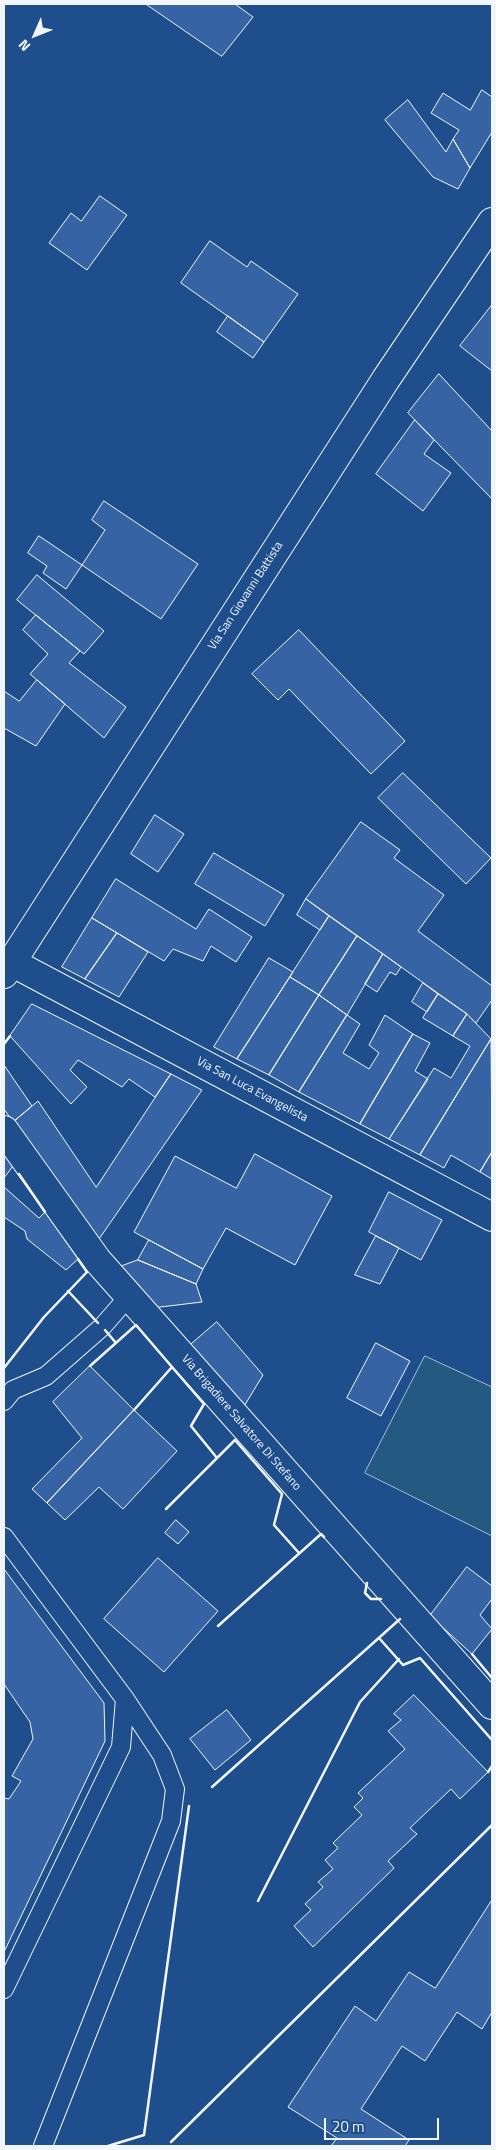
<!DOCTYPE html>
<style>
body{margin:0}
#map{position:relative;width:496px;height:2150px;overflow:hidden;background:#1f4e8c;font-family:"Titillium Web",sans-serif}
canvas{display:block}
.frame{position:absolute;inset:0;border:5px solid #f2f6ff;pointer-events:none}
.north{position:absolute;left:10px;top:10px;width:50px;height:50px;-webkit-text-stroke:4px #1f4e8c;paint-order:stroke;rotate:226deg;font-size:14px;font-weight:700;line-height:20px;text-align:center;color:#f2f6ff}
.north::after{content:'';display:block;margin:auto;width:18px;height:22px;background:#f2f6ff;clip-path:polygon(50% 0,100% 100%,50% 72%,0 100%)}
.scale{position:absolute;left:324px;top:2118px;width:115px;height:22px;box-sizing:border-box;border:2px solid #f2f6ff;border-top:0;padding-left:6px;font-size:15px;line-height:18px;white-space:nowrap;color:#f2f6ff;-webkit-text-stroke:4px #1f4e8c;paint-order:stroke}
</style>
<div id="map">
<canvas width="496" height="2150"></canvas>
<div class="frame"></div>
<div class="north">N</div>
<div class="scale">20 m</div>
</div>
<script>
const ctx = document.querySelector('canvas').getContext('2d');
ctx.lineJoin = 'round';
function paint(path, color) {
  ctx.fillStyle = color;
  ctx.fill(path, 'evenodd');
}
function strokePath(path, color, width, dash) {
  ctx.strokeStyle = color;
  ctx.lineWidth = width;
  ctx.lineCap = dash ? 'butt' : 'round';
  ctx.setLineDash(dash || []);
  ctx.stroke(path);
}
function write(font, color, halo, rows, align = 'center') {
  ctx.font = font + ' "Titillium Web",sans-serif';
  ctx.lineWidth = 4;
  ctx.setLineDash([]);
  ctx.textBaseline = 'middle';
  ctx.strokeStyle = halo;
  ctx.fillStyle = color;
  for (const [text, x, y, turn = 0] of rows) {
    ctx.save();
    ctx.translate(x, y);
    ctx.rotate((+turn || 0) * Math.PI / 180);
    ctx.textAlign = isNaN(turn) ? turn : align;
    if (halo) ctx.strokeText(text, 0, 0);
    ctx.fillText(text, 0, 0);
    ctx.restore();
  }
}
const green = new Path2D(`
 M 425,1356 L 492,1387 L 492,1536 L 365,1473 Z`);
paint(green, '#245a82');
strokePath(green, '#a8bbd7', 1);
const building = new Path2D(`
 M 146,4 L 235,4 L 253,17 L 222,56 Z
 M 482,90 L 492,97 L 492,132 L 470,168 L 453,139 L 459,130 L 431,113 L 443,93 L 470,110 Z
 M 408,100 L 446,152 L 453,139 L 470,168 L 458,189 L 433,177 L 385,120 Z
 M 100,196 L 127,215 L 87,270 L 49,243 L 71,213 L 81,221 Z
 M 210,241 L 247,267 L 251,261 L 298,294 L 264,342 L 181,283 Z
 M 492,305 L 492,371 L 460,346 Z
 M 228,316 L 264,342 L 253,358 L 217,332 Z
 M 439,374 L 492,431 L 492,499 L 408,413 Z
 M 415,420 L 434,440 L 424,454 L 451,473 L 423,511 L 376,474 Z
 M 104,501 L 198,564 L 161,619 L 82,565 L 105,530 L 92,520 Z
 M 39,536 L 82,565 L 66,589 L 43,573 L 47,566 L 28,553 Z
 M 37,575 L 104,631 L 84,654 L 17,600 Z
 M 36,615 L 80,651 L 69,663 L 126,707 L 104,738 L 30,674 L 48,654 L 23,630 Z
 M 299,630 L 405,741 L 371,774 L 289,689 L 278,700 L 252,674 Z
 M 37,680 L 65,704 L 36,746 L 4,728 L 4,691 L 19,701 Z
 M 403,773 L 491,858 L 466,884 L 378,798 Z
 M 155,815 L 184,834 L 158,872 L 131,854 Z
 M 361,822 L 400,850 L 394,858 L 444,895 L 418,931 L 492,986 L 492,1000 L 476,1023 L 467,1014 L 306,899 Z
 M 214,853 L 284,895 L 265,926 L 195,884 Z
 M 116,879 L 196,929 L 209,909 L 252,937 L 236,962 L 211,946 L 203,961 L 173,949 L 164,961 L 92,918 Z
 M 306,899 L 329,916 L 320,930 L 297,915 Z
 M 329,916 L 357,936 L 319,995 L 290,977 Z
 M 92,918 L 117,933 L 85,979 L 62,967 Z
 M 117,933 L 148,952 L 119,997 L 85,979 Z
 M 357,936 L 383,954 L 347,1015 L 319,995 Z
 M 383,954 L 401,967 L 396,975 L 390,972 L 377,992 L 365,984 Z
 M 269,958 L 293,972 L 237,1059 L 214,1047 Z
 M 290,977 L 319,995 L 269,1075 L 237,1059 Z
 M 423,983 L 438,994 L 427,1012 L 412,1002 Z
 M 438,994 L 467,1014 L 453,1036 L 423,1018 Z
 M 319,995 L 347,1015 L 299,1092 L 269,1075 Z
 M 32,1004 L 171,1074 L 155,1097 L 129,1079 L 122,1087 L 78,1060 L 70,1070 L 87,1087 L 71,1104 L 10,1036 Z
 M 467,1014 L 491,1039 L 420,1155 L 389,1139 L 434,1068 L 451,1078 L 470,1046 L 453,1036 Z
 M 347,1015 L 360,1024 L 343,1053 L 369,1069 L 379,1053 L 369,1045 L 385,1015 L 413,1034 L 360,1124 L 299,1092 Z
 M 413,1034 L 430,1043 L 415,1071 L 428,1079 L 389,1139 L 360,1124 Z
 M 491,1039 L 492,1152 L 480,1172 L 451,1155 L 444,1168 L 420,1155 Z
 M 4,1065 L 32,1106 L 13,1122 L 4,1109 Z
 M 171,1074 L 202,1090 L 97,1242 L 13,1122 L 38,1101 L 96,1187 Z
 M 492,1152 L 492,1179 L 480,1172 Z
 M 4,1153 L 13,1166 L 4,1178 Z
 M 255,1154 L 332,1196 L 295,1265 L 226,1228 L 203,1269 L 134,1232 L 175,1156 L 236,1188 Z
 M 4,1187 L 39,1218 L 45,1212 L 78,1259 L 66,1270 L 27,1239 L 25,1231 L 4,1217 Z
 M 389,1192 L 442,1220 L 421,1260 L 369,1232 Z
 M 376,1236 L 399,1248 L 380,1284 L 355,1275 Z
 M 149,1240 L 203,1269 L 196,1284 L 138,1260 Z
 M 138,1260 L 196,1284 L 202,1302 L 152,1308 L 117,1268 Z
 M 217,1322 L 263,1375 L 243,1408 L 188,1347 Z
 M 376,1343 L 410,1361 L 381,1416 L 347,1398 Z
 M 90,1366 L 134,1410 L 47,1503 L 32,1489 L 82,1438 L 53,1402 Z
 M 134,1410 L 177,1451 L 123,1509 L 99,1487 L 65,1520 L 47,1503 Z
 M 176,1520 L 189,1532 L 178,1544 L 165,1533 Z
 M 158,1558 L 218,1611 L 164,1672 L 104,1619 Z
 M 467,1567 L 492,1586 L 492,1599 L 480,1615 L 492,1629 L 472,1654 L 430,1616 Z
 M 4,1569 L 104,1703 L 105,1741 L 4,1952 L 4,1798 L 9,1799 L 21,1781 L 12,1776 L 33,1739 L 30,1722 L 4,1684 Z
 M 414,1695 L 488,1772 L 460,1799 L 451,1789 L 410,1828 L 417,1834 L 388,1861 L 394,1868 L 313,1947 L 294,1926 L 311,1910 L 305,1904 L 323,1887 L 318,1882 L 333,1869 L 325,1860 L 338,1848 L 333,1843 L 362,1815 L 354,1807 L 363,1798 L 358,1793 L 405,1749 L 388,1731 L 401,1720 L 394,1714 Z
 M 227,1710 L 251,1740 L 215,1770 L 190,1739 Z
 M 492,1900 L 492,2012 L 482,2029 L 457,2012 L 425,2061 L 402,2046 L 361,2109 L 409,2140 L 405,2146 L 331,2146 L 337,2138 L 288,2107 L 355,2006 L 376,2021 L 409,1972 L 435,1988 Z`);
paint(building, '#3563a3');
strokePath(building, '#f2f6ff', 1);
const lane = new Path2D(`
 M 4,1401 L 13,1390 L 46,1376 L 102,1327 L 129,1296
 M 4,1537 L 125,1699 L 162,1755 L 175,1789 L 171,1821 L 43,2146
 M 4,1989 L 121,1747 L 125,1699`);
const street = new Path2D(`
 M 4,1130 L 97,1260 L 492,1705`);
const secondary = new Path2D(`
 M 11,962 L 492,1217
 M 4,974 L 386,379 L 492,222`);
strokePath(lane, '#f2f6ff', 20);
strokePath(street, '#f2f6ff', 30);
strokePath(secondary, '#f2f6ff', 30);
strokePath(lane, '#1f4e8c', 18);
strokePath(street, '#1f4e8c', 28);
strokePath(secondary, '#1f4e8c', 28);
strokePath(new Path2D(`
 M 4,1044 L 10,1036
 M 19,1174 L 45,1212
 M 68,1291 L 98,1323
 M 105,1330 L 116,1343
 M 90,1366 L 136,1325 L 172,1367
 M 4,1368 L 44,1317 L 87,1272 L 78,1259
 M 134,1410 L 172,1367 L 204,1404 L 191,1426 L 217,1458
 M 166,1509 L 235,1440 L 282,1494 L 274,1525 L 299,1553
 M 367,1583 L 365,1593 L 371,1599 L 381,1599
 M 218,1626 L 321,1534 L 324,1537
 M 379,1638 L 403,1665 L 420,1658 L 492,1740
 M 472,1654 L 492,1678
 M 488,1772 L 492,1766
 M 212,1787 L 400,1619
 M 258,1901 L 360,1702 L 399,1659
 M 171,2142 L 492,1825
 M 108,2146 L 144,2135 L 189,1806`), '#f2f6ff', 2.5);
write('12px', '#f2f6ff', '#1f4e8c', [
 ["Via San Giovanni Battista",246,596,-57],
 ["Via San Luca Evangelista",252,1090,28],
 ["Via Brigadiere Salvatore Di Stefano",241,1423,49]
]);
</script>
